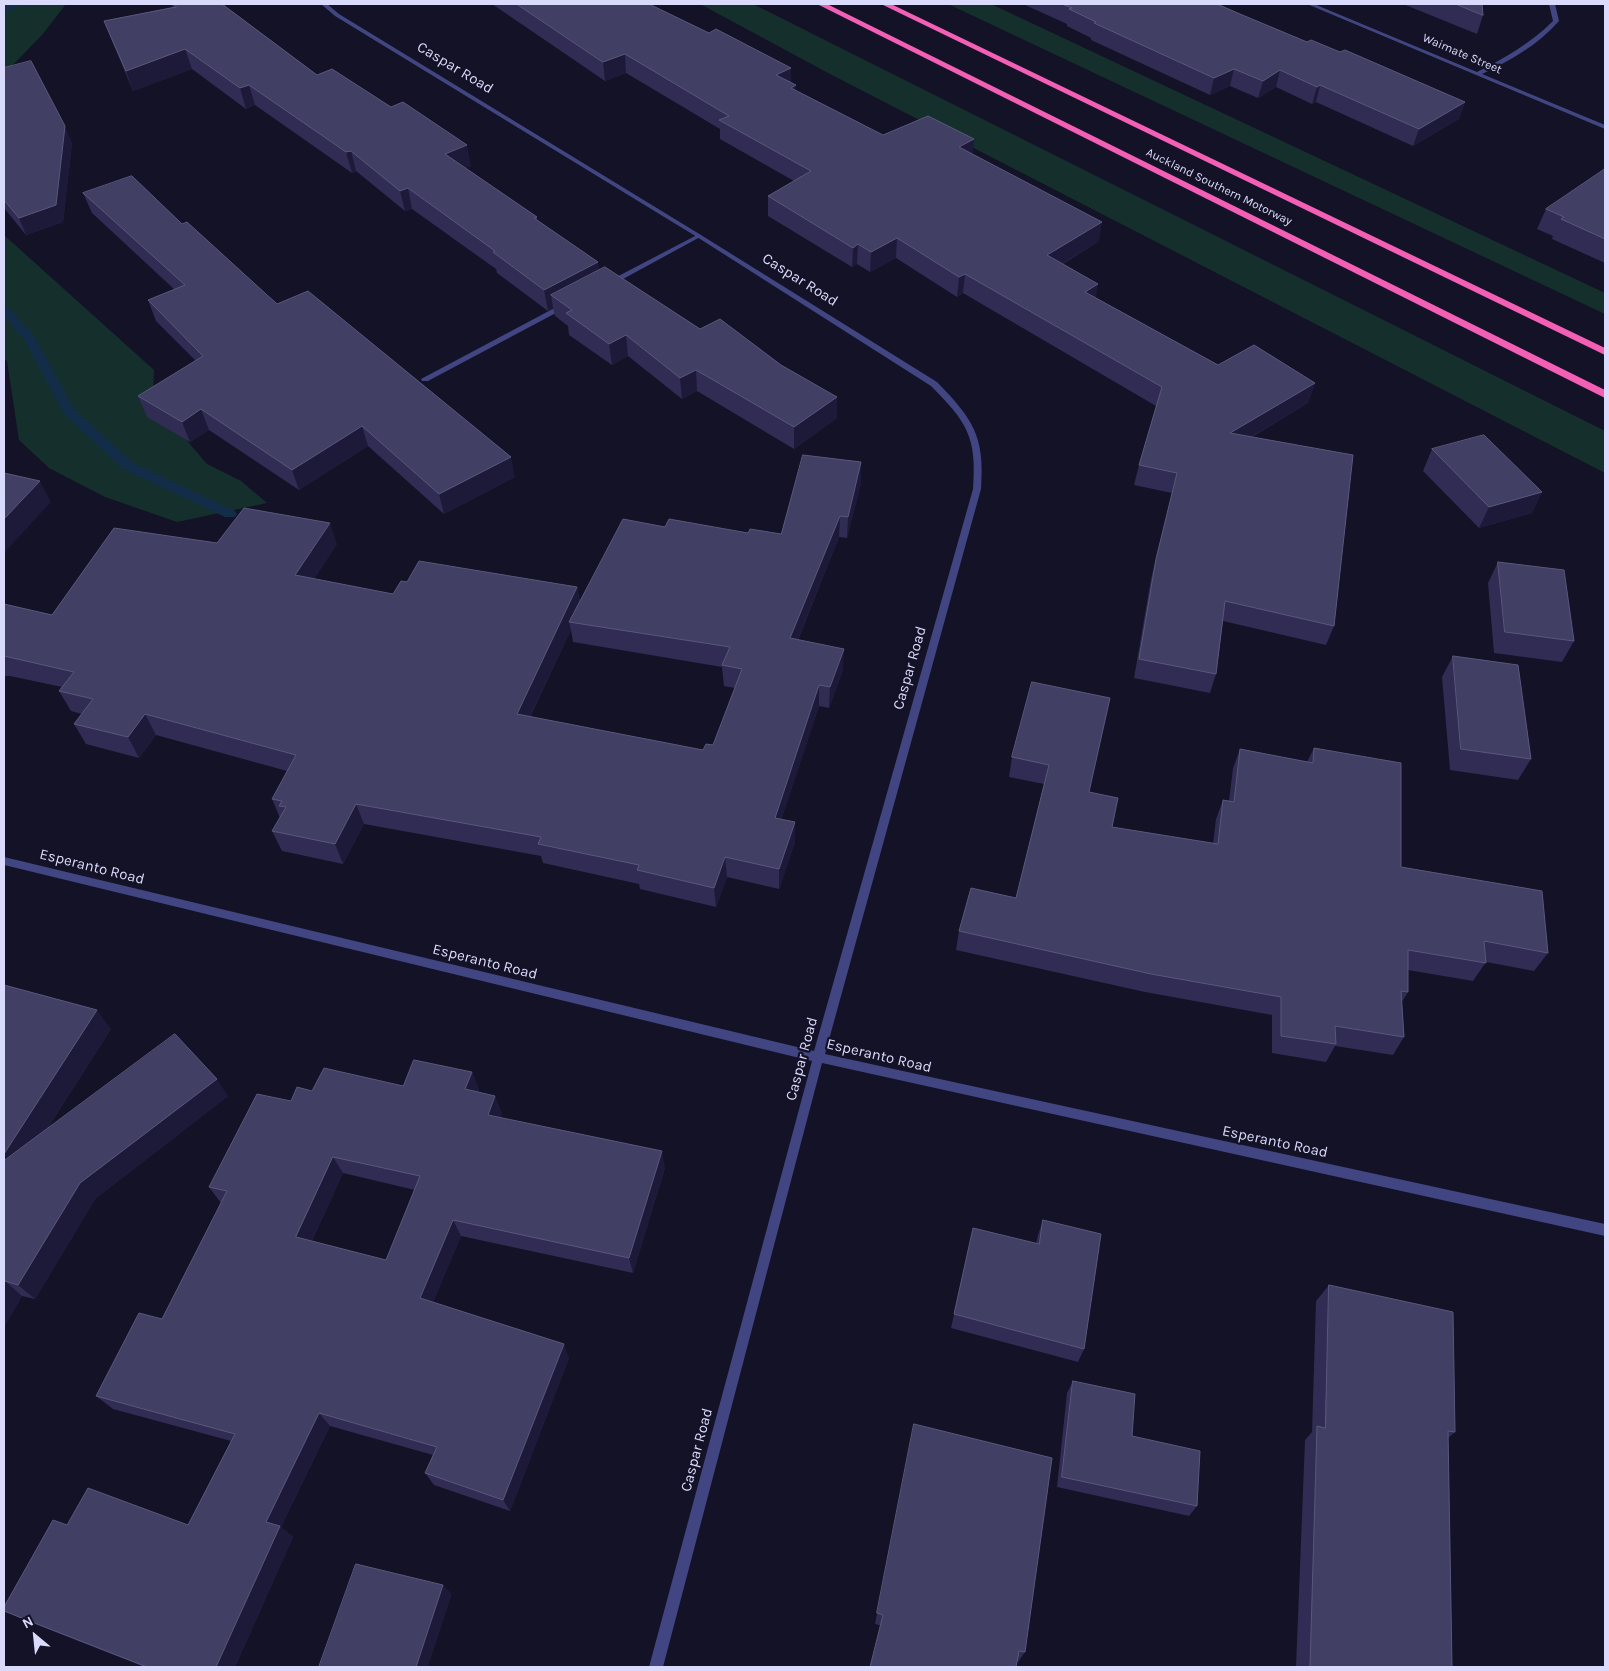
<!DOCTYPE html>
<style>
body{margin:0}
#map{position:relative;width:1609px;height:1671px;overflow:hidden;background:#131226;font-family:Karla,sans-serif}
canvas{display:block}
.frame{position:absolute;inset:0;border:5px solid #dadafc;pointer-events:none}
.north{position:absolute;left:10px;top:1611px;width:50px;height:50px;-webkit-text-stroke:4px #131226;paint-order:stroke;rotate:332deg;font-size:14px;font-weight:700;line-height:20px;text-align:center;color:#dadafc}
.north::after{content:'';display:block;margin:auto;width:18px;height:22px;background:#dadafc;clip-path:polygon(50% 0,100% 100%,50% 72%,0 100%)}
</style>
<div id="map">
<canvas width="1609" height="1671"></canvas>
<div class="frame"></div>
<div class="north">N</div>
</div>
<script>
const ctx = document.querySelector('canvas').getContext('2d');
ctx.lineJoin = 'round';
function paint(path, color) {
  ctx.fillStyle = color;
  ctx.fill(path, 'evenodd');
}
function strokePath(path, color, width, dash) {
  ctx.strokeStyle = color;
  ctx.lineWidth = width;
  ctx.lineCap = dash ? 'butt' : 'round';
  ctx.setLineDash(dash || []);
  ctx.stroke(path);
}
function write(font, color, halo, rows, align = 'center') {
  ctx.font = font + ' Karla,sans-serif';
  ctx.lineWidth = 4.5;
  ctx.setLineDash([]);
  ctx.textBaseline = 'middle';
  ctx.strokeStyle = halo;
  ctx.fillStyle = color;
  for (const [text, x, y, turn = 0] of rows) {
    ctx.save();
    ctx.translate(x, y);
    ctx.rotate((+turn || 0) * Math.PI / 180);
    ctx.textAlign = isNaN(turn) ? turn : align;
    if (halo) ctx.strokeText(text, 0, 0);
    ctx.fillText(text, 0, 0);
    ctx.restore();
  }
}
paint(new Path2D(`
 M 4,4 L 66,4 L 42,35 L 4,74 Z
 M 700,4 L 753,4 L 1605,431 L 1605,473 L 830,74 Z
 M 948,4 L 991,4 L 1605,293 L 1605,314 Z
 M 4,235 L 154,370 L 153,401 L 207,464 L 241,481 L 267,503 L 177,522 L 105,497 L 49,468 L 19,440 L 7,361 L 4,359 Z`), '#15302c');
paint(new Path2D(`
 M 10,4 L 21,4 L 4,15 L 4,8 Z
 M 4,306 L 8,307 L 35,337 L 74,409 L 133,463 L 235,511 L 237,514 L 235,517 L 225,517 L 123,469 L 64,414 L 24,339 L 4,317 Z`), '#132d49');
paint(new Path2D(`
 M 697,235 L 702,236 L 612,285 L 605,283 Z
 M 562,304 L 565,304 L 569,306 L 428,381 L 422,381 L 421,379 Z`), '#414581');
paint(new Path2D(`
 M 321,4 L 327,4 L 339,14 L 701,235 L 937,382 C 973,419 985,436 981,489 L 825,1054 L 1605,1224 L 1605,1236 L 822,1063 L 663,1667 L 649,1667 L 812,1061 L 4,865 L 4,857 L 814,1051 L 973,489 C 977,437 967,422 931,386 L 697,237 L 335,16 Z
 M 1307,4 L 1314,4 L 1477,72 C 1505,58 1531,43 1553,21 L 1549,4 L 1555,4 L 1559,21 C 1538,45 1511,60 1482,74 L 1605,125 L 1605,129 Z`), '#414581');
paint(new Path2D(`
 M 817,4 L 827,4 L 1605,390 L 1605,398 Z
 M 881,4 L 891,4 L 1605,348 L 1605,355 Z`), '#f25fb5');
paint(new Path2D(`
 M 171,4 L 222,4 L 317,75 L 471,166 L 465,168 L 537,217 L 537,220 L 599,270 L 837,418 L 794,449 L 697,391 L 682,399 L 628,356 L 612,365 L 569,335 L 568,326 L 555,316 L 553,308 L 548,311 L 497,273 L 496,269 L 412,209 L 405,211 L 356,171 L 352,173 L 255,105 L 246,109 L 192,69 L 133,91 L 112,41 L 104,21 L 173,7 Z
 M 492,4 L 649,4 L 791,83 L 796,91 L 883,135 L 972,154 L 1099,241 L 1063,264 L 1096,298 L 1218,365 L 1315,383 L 1308,403 L 1252,437 L 1334,626 L 1326,645 L 1223,621 L 1216,674 L 1210,693 L 1134,678 L 1151,579 L 1172,493 L 1134,485 L 1139,465 L 1156,406 L 963,293 L 957,297 L 896,258 L 870,272 L 857,264 L 852,267 L 768,216 L 768,196 L 794,181 L 720,139 L 720,129 L 626,73 L 605,81 Z
 M 1023,4 L 1217,4 L 1240,14 L 1307,42 L 1340,52 L 1465,102 L 1459,119 L 1413,146 L 1316,102 L 1312,104 L 1276,87 L 1258,98 L 1230,86 L 1210,95 L 1091,40 L 1091,38 L 1067,26 L 1067,24 Z
 M 1403,4 L 1482,4 L 1483,15 L 1477,34 Z
 M 4,68 L 72,143 L 63,222 L 26,235 L 4,208 Z
 M 1605,169 L 1605,263 L 1552,239 L 1553,236 L 1537,229 L 1546,209 Z
 M 83,193 L 182,224 L 277,304 L 515,477 L 444,514 L 368,446 L 299,490 L 209,430 L 190,442 L 147,417 L 138,396 L 196,361 L 156,321 L 148,300 L 175,290 L 92,213 Z
 M 1432,449 L 1542,492 L 1532,513 L 1479,528 L 1423,471 Z
 M 861,462 L 861,483 L 847,538 L 839,537 L 798,640 L 843,670 L 829,708 L 819,706 L 781,820 L 795,822 L 795,842 L 779,889 L 727,877 L 716,907 L 640,889 L 639,884 L 543,863 L 541,856 L 364,824 L 343,864 L 282,851 L 272,831 L 280,818 L 272,799 L 287,771 L 156,735 L 139,758 L 86,744 L 74,724 L 82,714 L 71,711 L 59,691 L 62,687 L 10,676 L 4,676 L 4,604 L 52,615 L 217,543 L 337,544 L 314,579 L 393,594 L 407,582 L 577,587 L 580,601 L 665,527 L 748,533 L 781,534 ZM 571,630 L 573,642 L 722,667 L 724,686 L 735,688 L 713,745 L 703,750 L 530,717 Z
 M 1498,562 L 1574,641 L 1562,662 L 1494,653 L 1488,583 Z
 M 1453,656 L 1531,759 L 1518,780 L 1450,770 L 1442,677 Z
 M 1032,682 L 1089,792 L 1112,827 L 1213,844 L 1216,819 L 1223,800 L 1229,801 L 1233,768 L 1240,749 L 1307,762 L 1314,748 L 1401,867 L 1548,953 L 1534,971 L 1486,962 L 1473,981 L 1408,970 L 1408,992 L 1402,1002 L 1404,1037 L 1393,1055 L 1335,1046 L 1326,1062 L 1272,1053 L 1272,1015 L 1145,992 L 956,950 L 959,931 L 1016,898 L 1044,784 L 1009,777 L 1012,757 Z
 M 4,985 L 111,1029 L 47,1129 L 228,1096 L 95,1199 L 35,1299 L 22,1296 L 5,1325 L 4,1325 Z
 M 472,1072 L 479,1090 L 478,1092 L 502,1113 L 500,1118 L 665,1168 L 633,1273 L 461,1236 L 433,1302 L 569,1358 L 510,1511 L 434,1485 L 425,1473 L 433,1455 L 330,1426 L 281,1527 L 293,1537 L 235,1667 L 145,1667 L 22,1619 L 4,1611 L 67,1525 L 188,1525 L 231,1441 L 113,1409 L 96,1396 L 162,1319 L 221,1203 L 209,1187 L 291,1101 L 312,1091 L 403,1086 ZM 343,1173 L 415,1190 L 386,1260 L 312,1241 Z
 M 1043,1220 L 1084,1349 L 1078,1362 L 951,1328 L 973,1228 L 1036,1244 L 1038,1235 Z
 M 1329,1285 L 1455,1432 L 1448,1438 L 1452,1667 L 1296,1667 L 1305,1440 L 1312,1432 L 1316,1301 Z
 M 1073,1381 L 1132,1436 L 1197,1506 L 1189,1516 L 1057,1487 L 1067,1393 Z
 M 914,1424 L 1025,1652 L 1018,1662 L 875,1624 Z`), '#302c53');
paint(new Path2D(`
 M 185,49 L 192,69 L 133,91 L 126,71 Z
 M 625,54 L 626,73 L 605,81 L 603,62 Z
 M 791,68 L 791,87 L 776,75 Z
 M 1234,69 L 1230,86 L 1210,95 L 1214,78 Z
 M 1280,70 L 1276,87 L 1258,98 L 1263,81 Z
 M 249,85 L 255,105 L 246,109 L 240,88 Z
 M 796,85 L 797,105 L 791,88 Z
 M 1320,85 L 1316,102 L 1312,104 L 1317,87 Z
 M 1465,102 L 1459,119 L 1413,146 L 1419,129 Z
 M 65,126 L 72,143 L 63,222 L 26,235 L 19,218 Z
 M 974,139 L 972,158 L 959,147 Z
 M 467,145 L 471,166 L 449,175 L 445,154 Z
 M 351,151 L 356,171 L 352,173 L 346,152 Z
 M 408,188 L 412,209 L 405,211 L 400,191 Z
 M 1102,222 L 1099,241 L 1044,275 L 1047,255 Z
 M 897,238 L 896,258 L 870,272 L 871,252 Z
 M 858,244 L 857,264 L 852,267 L 853,248 Z
 M 598,262 L 601,283 L 551,295 L 553,308 L 548,311 L 544,290 Z
 M 965,274 L 963,293 L 957,297 L 959,277 Z
 M 1098,284 L 1095,304 L 1085,292 Z
 M 626,335 L 628,356 L 612,365 L 609,344 Z
 M 696,370 L 697,391 L 682,399 L 680,378 Z
 M 1315,383 L 1308,403 L 1224,453 L 1230,433 Z
 M 837,397 L 837,418 L 794,449 L 794,427 Z
 M 201,409 L 209,430 L 190,442 L 182,422 Z
 M 362,426 L 368,446 L 299,490 L 292,470 Z
 M 511,457 L 515,477 L 444,514 L 439,494 Z
 M 861,462 L 861,483 L 847,538 L 848,517 Z
 M 40,481 L 51,502 L 4,553 L 4,519 Z
 M 1542,492 L 1532,513 L 1479,528 L 1489,507 Z
 M 840,516 L 839,537 L 790,659 L 790,638 Z
 M 330,523 L 337,544 L 303,596 L 295,575 Z
 M 577,587 L 581,608 L 569,622 L 571,630 L 521,735 L 517,714 Z
 M 844,649 L 843,670 L 829,708 L 830,687 Z
 M 819,685 L 819,706 L 775,838 L 775,818 Z
 M 145,714 L 156,735 L 139,758 L 128,737 Z
 M 356,804 L 364,824 L 343,864 L 335,844 Z
 M 795,822 L 795,842 L 779,889 L 779,869 Z
 M 725,857 L 727,877 L 716,907 L 714,888 Z
 M 97,1010 L 111,1029 L 12,1183 L 4,1174 L 4,1154 Z
 M 472,1072 L 479,1090 L 472,1106 L 465,1089 Z
 M 217,1079 L 228,1096 L 95,1199 L 35,1299 L 18,1285 L 80,1183 Z
 M 495,1096 L 502,1113 L 494,1132 L 488,1115 Z
 M 662,1151 L 665,1168 L 633,1273 L 629,1258 Z
 M 333,1157 L 343,1173 L 307,1252 L 296,1237 Z
 M 453,1220 L 461,1236 L 429,1313 L 420,1298 Z
 M 5,1281 L 22,1296 L 5,1325 L 4,1325 L 4,1283 Z
 M 564,1344 L 569,1358 L 510,1511 L 503,1500 Z
 M 319,1413 L 330,1426 L 281,1527 L 293,1537 L 235,1667 L 216,1667 L 266,1522 Z
 M 443,1585 L 452,1594 L 428,1667 L 416,1667 Z`), '#1d1a39');
const building = new Path2D(`
 M 174,4 L 222,4 L 317,75 L 332,69 L 391,107 L 403,102 L 467,145 L 445,154 L 537,217 L 534,218 L 598,262 L 544,290 L 493,252 L 495,251 L 408,188 L 400,191 L 351,151 L 346,152 L 249,85 L 240,88 L 185,49 L 126,71 L 104,21 L 176,7 Z
 M 517,4 L 649,4 L 709,33 L 716,29 L 791,68 L 776,75 L 796,85 L 791,88 L 883,135 L 928,116 L 974,139 L 959,147 L 1102,222 L 1047,255 L 1098,284 L 1085,292 L 1218,365 L 1254,345 L 1315,383 L 1230,433 L 1353,455 L 1334,626 L 1225,601 L 1216,674 L 1139,659 L 1156,559 L 1177,473 L 1139,465 L 1162,387 L 965,274 L 959,277 L 897,238 L 871,252 L 858,244 L 853,248 L 768,196 L 811,171 L 719,120 L 729,116 L 625,54 L 603,62 Z
 M 1062,4 L 1217,4 L 1240,14 L 1307,42 L 1311,40 L 1340,52 L 1345,50 L 1465,102 L 1419,129 L 1320,85 L 1317,87 L 1280,70 L 1263,81 L 1234,69 L 1214,78 L 1094,23 L 1096,22 L 1069,9 L 1072,8 Z
 M 1456,4 L 1482,4 L 1483,15 Z
 M 31,61 L 65,126 L 56,205 L 19,218 L 4,200 L 4,68 Z
 M 1605,169 L 1605,239 L 1561,219 L 1564,217 L 1546,209 Z
 M 132,176 L 182,224 L 187,222 L 277,304 L 308,291 L 511,457 L 439,494 L 362,426 L 292,470 L 201,409 L 182,422 L 138,396 L 203,356 L 148,300 L 185,285 L 83,193 Z
 M 605,267 L 700,329 L 720,319 L 781,365 L 837,397 L 794,427 L 696,370 L 680,378 L 626,335 L 609,344 L 566,313 L 572,310 L 551,295 Z
 M 1484,435 L 1542,492 L 1489,507 L 1432,449 Z
 M 803,455 L 861,462 L 848,517 L 840,516 L 790,638 L 844,649 L 830,687 L 819,685 L 775,818 L 795,822 L 779,869 L 725,857 L 714,888 L 637,870 L 639,865 L 538,844 L 541,837 L 356,804 L 335,844 L 272,831 L 286,807 L 279,806 L 282,801 L 272,799 L 296,755 L 145,714 L 128,737 L 74,724 L 93,699 L 59,691 L 74,672 L 4,656 L 4,604 L 52,615 L 114,528 L 217,543 L 244,508 L 330,523 L 295,575 L 393,594 L 401,581 L 407,582 L 419,561 L 577,587 L 517,714 L 703,750 L 706,744 L 713,745 L 742,669 L 722,665 L 730,647 L 569,622 L 623,519 L 665,527 L 669,519 L 748,533 L 750,529 L 781,534 Z
 M 4,473 L 40,481 L 4,519 Z
 M 1498,562 L 1564,570 L 1574,641 L 1505,632 Z
 M 1453,656 L 1518,665 L 1531,759 L 1461,749 Z
 M 1032,682 L 1110,698 L 1089,792 L 1118,798 L 1112,827 L 1218,844 L 1223,800 L 1234,802 L 1240,749 L 1313,763 L 1314,748 L 1401,763 L 1401,867 L 1542,891 L 1548,953 L 1484,941 L 1486,963 L 1408,950 L 1408,992 L 1401,991 L 1404,1037 L 1335,1026 L 1336,1044 L 1281,1036 L 1281,997 L 1151,974 L 959,931 L 971,888 L 1016,898 L 1049,765 L 1012,757 Z
 M 4,985 L 97,1010 L 4,1154 Z
 M 175,1034 L 217,1079 L 80,1183 L 18,1285 L 5,1281 L 4,1283 L 4,1161 Z
 M 414,1060 L 472,1072 L 465,1089 L 495,1096 L 488,1115 L 662,1151 L 629,1258 L 453,1220 L 420,1298 L 564,1344 L 503,1500 L 425,1473 L 437,1447 L 319,1413 L 266,1522 L 280,1526 L 216,1667 L 147,1667 L 4,1611 L 4,1607 L 53,1520 L 67,1525 L 88,1488 L 188,1525 L 235,1434 L 96,1396 L 139,1313 L 162,1319 L 227,1191 L 209,1187 L 257,1094 L 291,1101 L 297,1087 L 312,1091 L 324,1068 L 403,1086 ZM 333,1157 L 420,1176 L 386,1260 L 296,1237 Z
 M 1043,1220 L 1101,1234 L 1084,1349 L 954,1314 L 973,1228 L 1039,1244 Z
 M 1329,1285 L 1453,1312 L 1455,1432 L 1448,1431 L 1452,1667 L 1310,1667 L 1317,1426 L 1325,1428 Z
 M 1073,1381 L 1135,1394 L 1132,1436 L 1200,1451 L 1197,1506 L 1062,1477 Z
 M 914,1424 L 1052,1458 L 1025,1652 L 1019,1651 L 1016,1667 L 870,1667 L 883,1615 L 877,1613 Z
 M 356,1564 L 443,1585 L 416,1667 L 319,1667 Z`);
paint(building, '#423f65');
strokePath(building, '#5a577d', 1);
write('12px', '#dadafc', '#131226', [
 ["Waimate Street",1462,54,23],
 ["Auckland Southern Motorway",1219,187,26]
]);
write('15px', '#dadafc', '#131226', [
 ["Caspar Road",455,68,31],
 ["Caspar Road",800,280,32],
 ["Caspar Road",910,668,-74],
 ["Esperanto Road",92,867,14],
 ["Esperanto Road",485,962,14],
 ["Esperanto Road",879,1056,13],
 ["Caspar Road",802,1059,-75],
 ["Esperanto Road",1275,1142,12],
 ["Caspar Road",697,1450,-75]
]);
</script>
